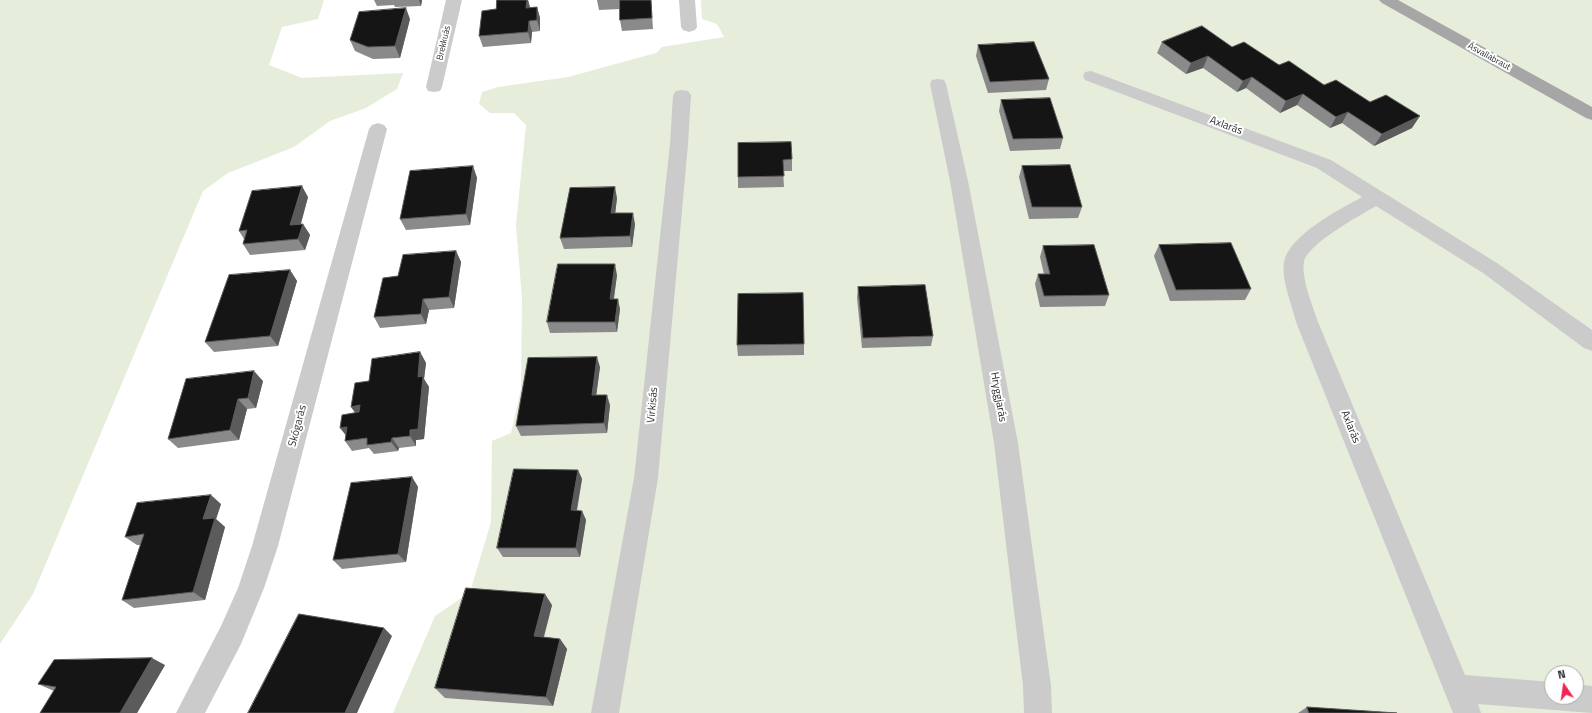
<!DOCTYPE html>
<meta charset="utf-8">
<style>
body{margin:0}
#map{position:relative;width:1592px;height:713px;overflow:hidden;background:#fff;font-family:"Titillium Web",sans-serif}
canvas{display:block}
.north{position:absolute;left:1544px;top:665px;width:40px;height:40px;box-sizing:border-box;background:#fff;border:1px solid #ababab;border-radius:50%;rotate:347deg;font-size:11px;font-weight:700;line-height:16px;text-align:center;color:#2e2e2e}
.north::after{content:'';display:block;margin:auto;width:14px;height:18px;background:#f2234f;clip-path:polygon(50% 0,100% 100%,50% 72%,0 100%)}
</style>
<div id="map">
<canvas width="1592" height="713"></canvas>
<div class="north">N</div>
</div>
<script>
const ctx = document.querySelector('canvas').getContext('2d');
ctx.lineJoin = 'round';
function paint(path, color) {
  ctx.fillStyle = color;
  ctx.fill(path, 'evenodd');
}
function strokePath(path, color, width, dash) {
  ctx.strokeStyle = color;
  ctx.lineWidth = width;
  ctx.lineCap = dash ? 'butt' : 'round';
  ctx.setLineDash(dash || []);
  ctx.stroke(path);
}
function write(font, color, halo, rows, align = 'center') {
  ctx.font = font + ' "Titillium Web",sans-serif';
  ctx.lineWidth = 4;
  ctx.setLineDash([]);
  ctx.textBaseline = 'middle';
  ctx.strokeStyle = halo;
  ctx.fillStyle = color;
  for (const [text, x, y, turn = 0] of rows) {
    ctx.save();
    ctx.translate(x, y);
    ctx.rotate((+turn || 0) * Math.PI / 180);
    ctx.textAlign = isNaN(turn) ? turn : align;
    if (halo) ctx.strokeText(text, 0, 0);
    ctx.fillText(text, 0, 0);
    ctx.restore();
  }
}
paint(new Path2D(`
 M 0,0 L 324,0 L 318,19 L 282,27 L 269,65 L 302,78 L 403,73 L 397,89 L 366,108 L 330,121 L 294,147 L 228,173 L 203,191 L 33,594 L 0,644 Z
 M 701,0 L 1592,0 L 1592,713 L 393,713 L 435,616 L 470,592 L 491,522 L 492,441 L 511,433 L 521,389 L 522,299 L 516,225 L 526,125 L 514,113 L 490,113 L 479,104 L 482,92 L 498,87 L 568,77 L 656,53 L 662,47 L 724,37 L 717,24 L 702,19 ZM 1552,673 L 1576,673 L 1576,697 L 1552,697 Z`), '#e7eddb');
paint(new Path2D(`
 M 446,0 L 462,0 L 442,87 L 440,91 L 434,92 L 428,91 L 426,87 Z
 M 679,0 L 695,0 L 697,27 L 695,30 L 689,32 L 683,30 L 681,27 Z
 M 1091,71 L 1331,160 L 1497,263 L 1592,330 L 1592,351 L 1584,348 L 1483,273 L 1376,206 C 1361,215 1307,244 1304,262 C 1301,279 1313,306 1318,322 L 1465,675 L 1552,682 L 1552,697 L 1576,697 L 1576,684 L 1592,686 L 1592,713 L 1478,704 L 1481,713 L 1453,713 L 1296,322 C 1292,305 1281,279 1284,262 C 1289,235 1340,209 1362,197 L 1317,168 L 1085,80 L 1083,76 L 1085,72 Z
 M 938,79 L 944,80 L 946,84 L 968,181 L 1018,443 L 1051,686 L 1052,713 L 1024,713 L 1023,686 L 994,443 L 950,181 L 930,84 L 932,80 Z
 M 682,90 L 688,91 L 691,95 L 688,144 L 658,478 L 619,713 L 591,713 L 634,478 L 670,144 L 673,95 L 676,91 Z
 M 378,123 L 384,125 L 387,129 L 278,546 L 264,588 L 241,644 L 205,713 L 176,713 L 221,626 L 238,588 L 252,546 L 369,129 L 372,125 Z`), '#cbcbcb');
paint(new Path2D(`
 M 1379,0 L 1398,0 L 1592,107 L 1592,120 L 1586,118 L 1382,3 Z`), '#a6a6a6');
paint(new Path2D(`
 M 374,0 L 422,0 L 421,6 L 395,7 L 394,5 L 377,6 Z
 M 528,0 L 530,7 L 537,7 L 540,18 L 540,31 L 532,32 L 531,43 L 483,47 L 479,36 L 496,9 Z
 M 597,0 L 651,0 L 653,29 L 622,31 L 620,20 L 620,9 L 599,10 Z
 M 410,19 L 400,58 L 373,59 L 355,51 L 350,40 Z
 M 1162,42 L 1232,47 L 1279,65 L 1324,85 L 1370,102 L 1412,128 L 1374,146 L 1342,123 L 1330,128 L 1297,105 L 1280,113 L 1246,88 L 1237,92 L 1203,68 L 1186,74 L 1157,53 Z
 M 978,45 L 1049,79 L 1046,90 L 988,93 L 976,56 Z
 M 1001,100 L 1063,138 L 1060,149 L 1010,151 L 999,111 Z
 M 738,143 L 792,159 L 792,171 L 783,171 L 784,187 L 738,188 Z
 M 473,166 L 477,178 L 470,225 L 406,230 L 400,219 Z
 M 1022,166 L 1082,207 L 1078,218 L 1029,219 L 1019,177 Z
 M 308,197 L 301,224 L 303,224 L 310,235 L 305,250 L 250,255 L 243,244 L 244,239 L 239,231 Z
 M 617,198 L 615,213 L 635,224 L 632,247 L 564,249 L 560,238 Z
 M 1159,245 L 1251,289 L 1245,300 L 1170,301 L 1154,256 Z
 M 1043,246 L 1109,295 L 1105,306 L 1040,307 L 1035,284 L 1038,274 L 1044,274 L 1040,257 Z
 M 456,251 L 461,262 L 454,308 L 429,310 L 426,324 L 380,328 L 374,317 L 398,276 Z
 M 290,270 L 297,281 L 278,346 L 214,352 L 205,342 Z
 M 617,275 L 614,299 L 620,309 L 617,332 L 550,333 L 547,322 Z
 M 858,287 L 933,336 L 931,346 L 862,348 L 857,298 Z
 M 804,344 L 804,355 L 738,356 L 737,345 Z
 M 420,352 L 426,363 L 424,379 L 429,387 L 424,439 L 416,440 L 416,446 L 399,448 L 398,451 L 374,454 L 369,448 L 352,451 L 345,441 L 355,413 L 369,381 Z
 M 600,367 L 596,395 L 610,405 L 607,433 L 521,436 L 516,426 Z
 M 263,381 L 256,408 L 247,409 L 239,440 L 178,448 L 168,439 Z
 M 578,470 L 582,479 L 577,511 L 582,511 L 586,520 L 580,557 L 503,557 L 497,548 Z
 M 412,477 L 418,487 L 406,562 L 342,569 L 333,560 Z
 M 221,504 L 216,519 L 225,527 L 205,600 L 134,608 L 122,600 L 141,545 L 137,545 L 125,537 Z
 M 552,605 L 544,637 L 560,639 L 567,649 L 553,706 L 445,698 L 435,688 Z
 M 165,665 L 137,713 L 40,713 L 54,691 L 38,684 Z
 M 1307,707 L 1397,713 L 1298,713 Z`), '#8a8a8a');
paint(new Path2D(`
 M 419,0 L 422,0 L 421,6 Z
 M 527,0 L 528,0 L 530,8 L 526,8 Z
 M 537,7 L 540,18 L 540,31 L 537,20 Z
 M 406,8 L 410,19 L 400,58 L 395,46 Z
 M 529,21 L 532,32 L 531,43 L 528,32 Z
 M 1208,56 L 1203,68 L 1186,74 L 1191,63 Z
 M 1252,77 L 1246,88 L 1237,92 L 1243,81 Z
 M 1303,94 L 1297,105 L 1280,113 L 1286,101 Z
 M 1348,112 L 1342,123 L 1330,128 L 1336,117 Z
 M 1420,116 L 1412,128 L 1374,146 L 1382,134 Z
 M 473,166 L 477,178 L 470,225 L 466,214 Z
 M 302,186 L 308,197 L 297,237 L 290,225 Z
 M 615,187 L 617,198 L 614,224 L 611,213 Z
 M 633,213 L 635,224 L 632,247 L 630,236 Z
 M 303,224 L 310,235 L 305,250 L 298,239 Z
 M 456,251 L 461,262 L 454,308 L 449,297 Z
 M 615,264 L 617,275 L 612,310 L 610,299 Z
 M 290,270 L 297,281 L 278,346 L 270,336 Z
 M 423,299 L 429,310 L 426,324 L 421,314 Z
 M 618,299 L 620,309 L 617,332 L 615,322 Z
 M 420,352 L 426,363 L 424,379 L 429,387 L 424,439 L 416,440 L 416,446 L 410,436 L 418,377 Z
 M 597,357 L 600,367 L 595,405 L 592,395 Z
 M 254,371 L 263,381 L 256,408 L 248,398 Z
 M 607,395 L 610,405 L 607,433 L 604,423 Z
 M 238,399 L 247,409 L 239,440 L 230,430 Z
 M 360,405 L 358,417 L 351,407 Z
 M 347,427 L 348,438 L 340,428 Z
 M 392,438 L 399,448 L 398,451 L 391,442 Z
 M 578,470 L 582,479 L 575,519 L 571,510 Z
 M 412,477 L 418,487 L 406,562 L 398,554 Z
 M 211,495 L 221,504 L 216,519 L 225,527 L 205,600 L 193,592 L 203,519 Z
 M 582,511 L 586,520 L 580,557 L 576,548 Z
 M 545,594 L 552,605 L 541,647 L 534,636 Z
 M 384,628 L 392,636 L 357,713 L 345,713 Z
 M 560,639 L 567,649 L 553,706 L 546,697 Z
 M 152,658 L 165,665 L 137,713 L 120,713 Z`), '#5b5b5b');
const building = new Path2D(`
 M 497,0 L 527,0 L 526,8 L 537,7 L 537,20 L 529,21 L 528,32 L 479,36 L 482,11 L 496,9 Z
 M 620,0 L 651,0 L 652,18 L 620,20 Z
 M 406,8 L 395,46 L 368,47 L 350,40 L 359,12 Z
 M 1202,26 L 1232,47 L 1244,42 L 1279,65 L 1289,61 L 1324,85 L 1336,80 L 1370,102 L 1386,95 L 1420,116 L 1382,134 L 1348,112 L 1336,117 L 1303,94 L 1286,101 L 1252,77 L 1243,81 L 1208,56 L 1191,63 L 1162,42 Z
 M 1034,42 L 1049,79 L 990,82 L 978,45 Z
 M 1050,98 L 1063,138 L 1013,139 L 1001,100 Z
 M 791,142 L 792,159 L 783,160 L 784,176 L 738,177 L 738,143 Z
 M 1070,165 L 1082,207 L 1032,207 L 1022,166 Z
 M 473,166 L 466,214 L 400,219 L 410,171 Z
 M 302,186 L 290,225 L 303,224 L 298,239 L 243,244 L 247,230 L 239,231 L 252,191 Z
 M 615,187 L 611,213 L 633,213 L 630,236 L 560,238 L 570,188 Z
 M 1231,243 L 1251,289 L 1176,290 L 1159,245 Z
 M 1094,245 L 1109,295 L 1044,296 L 1038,274 L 1050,274 L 1043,246 Z
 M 456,251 L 449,297 L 423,299 L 421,314 L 374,317 L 383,278 L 398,276 L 403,255 Z
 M 558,264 L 615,264 L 610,299 L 618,299 L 615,322 L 547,322 Z
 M 290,270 L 270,336 L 205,342 L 229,275 Z
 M 925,285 L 933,336 L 863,338 L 858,287 Z
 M 803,293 L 804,344 L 737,345 L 738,294 Z
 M 420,352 L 418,377 L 423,376 L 418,429 L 410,430 L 410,436 L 392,438 L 391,442 L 367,445 L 367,438 L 345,441 L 347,427 L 340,428 L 342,415 L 359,412 L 360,405 L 351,407 L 355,383 L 369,381 L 372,359 Z
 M 597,357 L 592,395 L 607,395 L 604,423 L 516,426 L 528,358 Z
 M 254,371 L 248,398 L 238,399 L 230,430 L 168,439 L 186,379 Z
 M 514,469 L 578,470 L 571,510 L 582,511 L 576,548 L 497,548 Z
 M 412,477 L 398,554 L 333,560 L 351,483 Z
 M 211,495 L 203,519 L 215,518 L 193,592 L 122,600 L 144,534 L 125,537 L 137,503 Z
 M 466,588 L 545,594 L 534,636 L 560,639 L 546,697 L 435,688 Z
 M 299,614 L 384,628 L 345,713 L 248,713 Z
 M 152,658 L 120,713 L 40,713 L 56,687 L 38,684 L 54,660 Z
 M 1307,707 L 1397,713 L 1309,713 Z`);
paint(building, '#151515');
strokePath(building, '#5b5b5b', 1);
write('9px', '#2e2e2e', '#fff', [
 ["Brekkuás",444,43,-77],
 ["Ásvallabraut",1489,57,29]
]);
write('11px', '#2e2e2e', '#fff', [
 ["Axlarás",1226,126,20],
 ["Hryggjarás",998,397,80],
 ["Virkisás",653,405,-85],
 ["Skógarás",298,426,-75],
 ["Axlarás",1350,427,68]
]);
</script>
